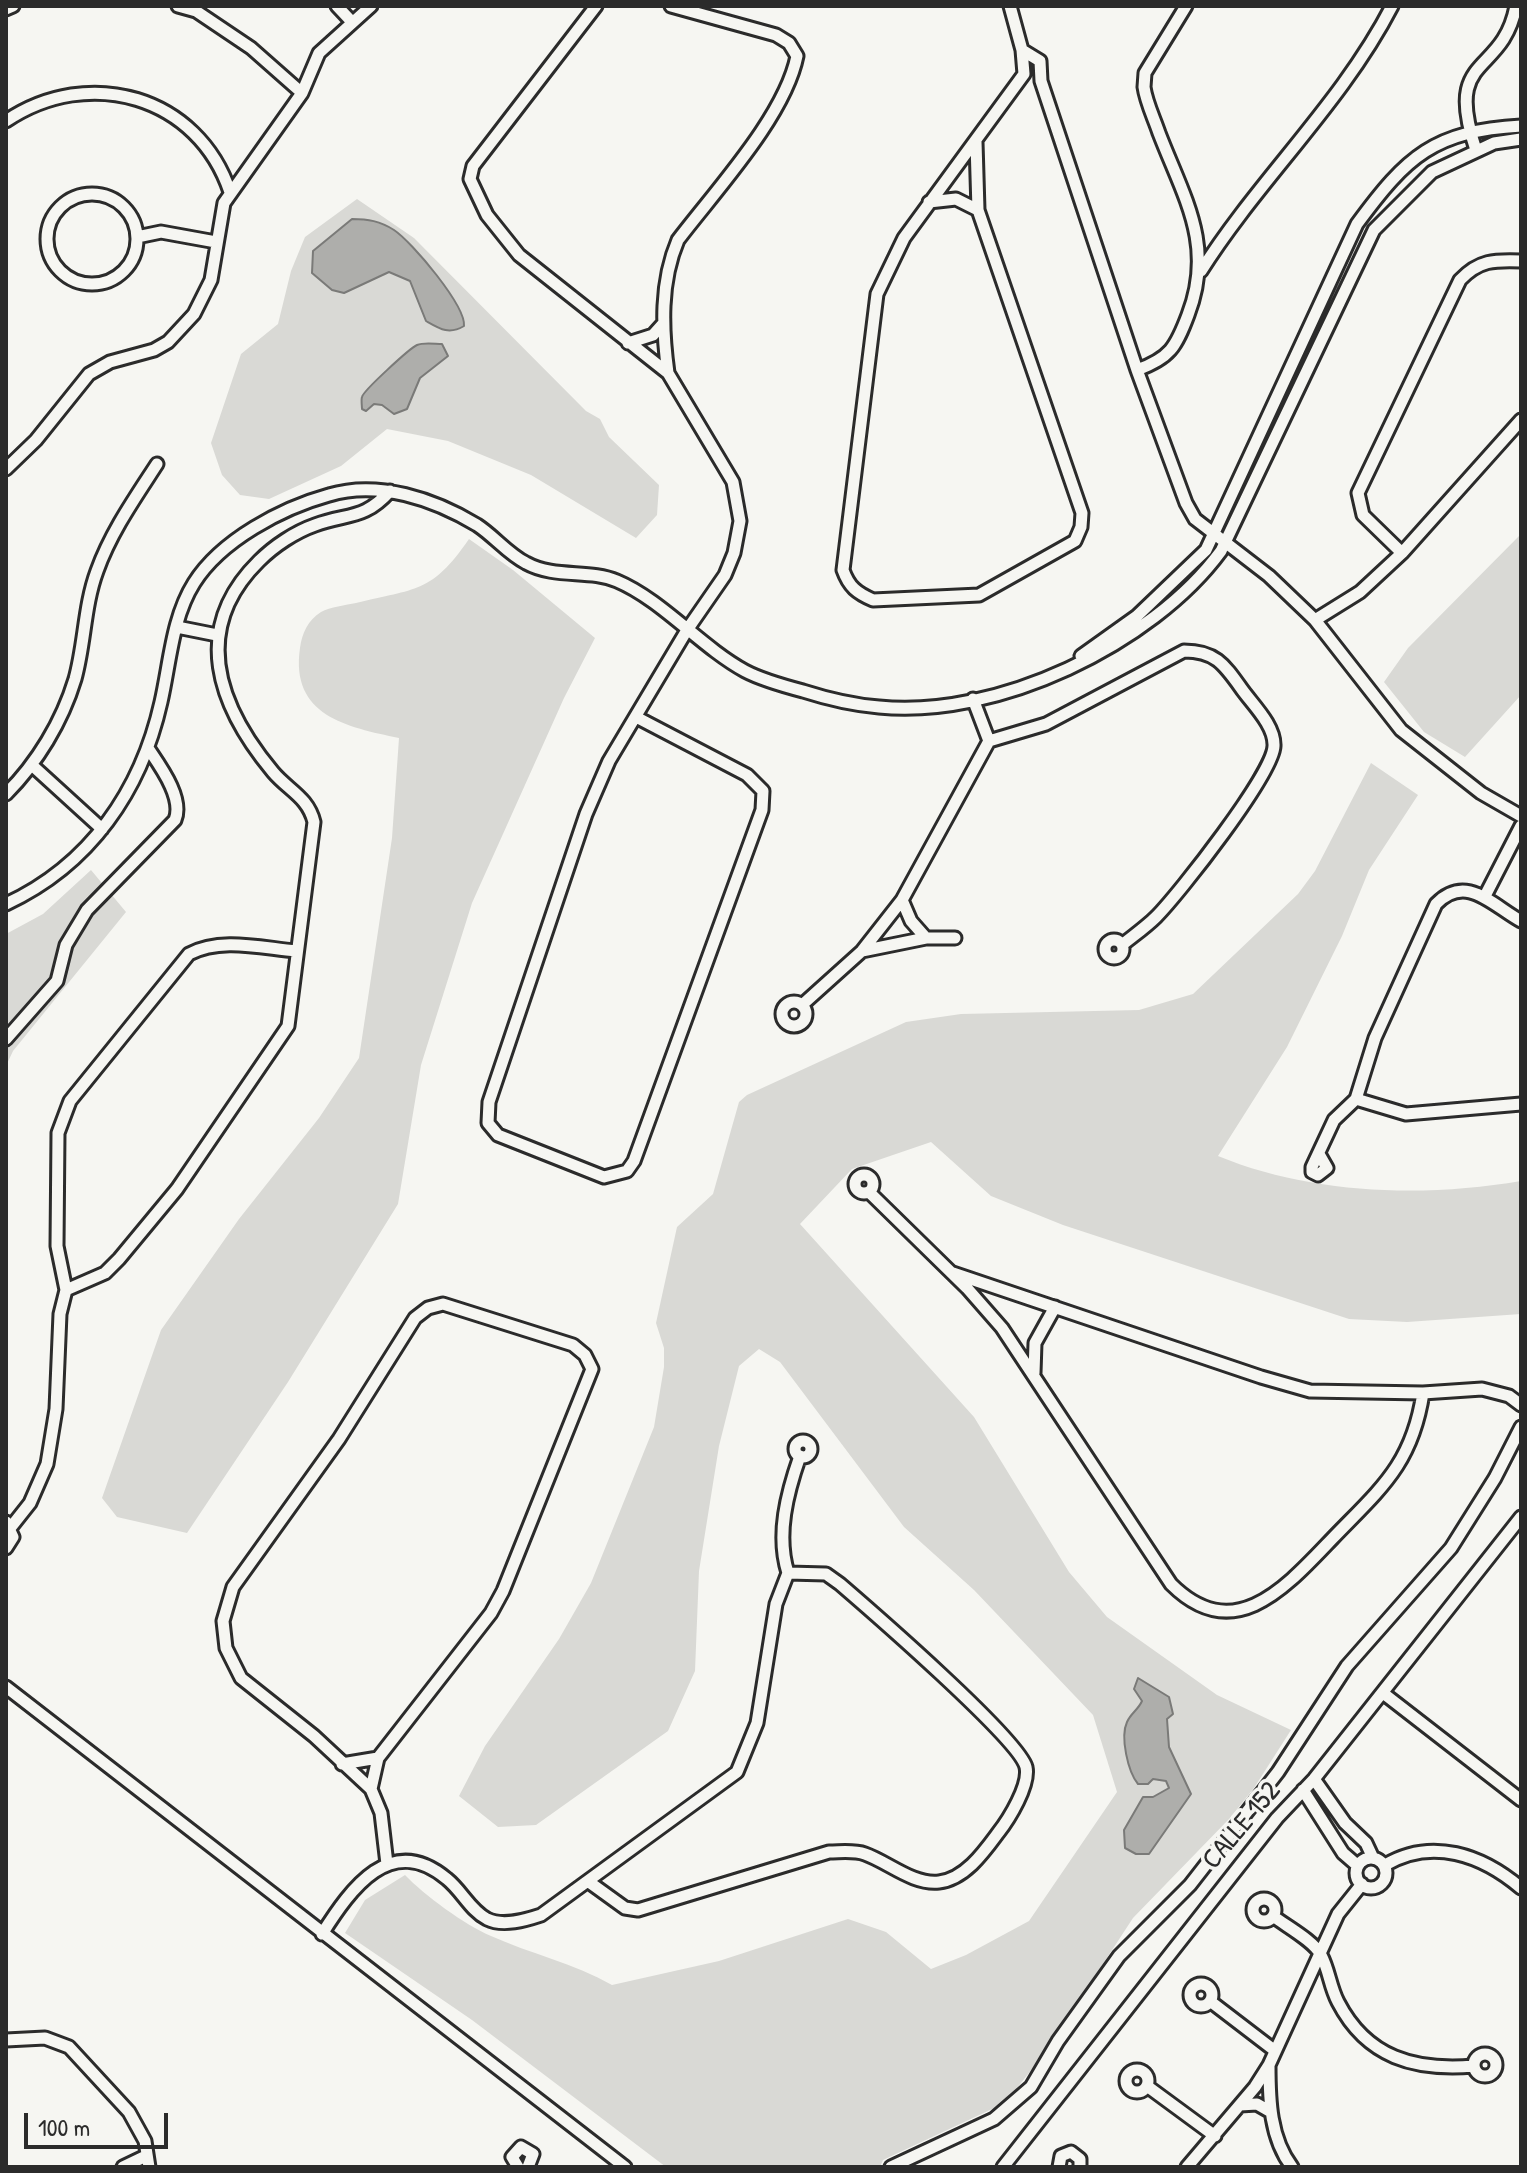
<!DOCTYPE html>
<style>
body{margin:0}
#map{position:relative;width:1527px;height:2173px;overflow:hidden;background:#f6f6f2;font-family:"Patrick Hand",sans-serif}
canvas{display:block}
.frame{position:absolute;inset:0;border:8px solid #2b2b2b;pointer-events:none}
.scale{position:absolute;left:24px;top:2113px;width:144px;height:36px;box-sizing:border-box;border:4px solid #2b2b2b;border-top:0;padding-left:10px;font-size:24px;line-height:28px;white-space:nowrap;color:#2b2b2b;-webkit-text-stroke:6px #f6f6f2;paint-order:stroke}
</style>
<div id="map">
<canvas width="1527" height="2173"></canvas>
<div class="frame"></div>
<div class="scale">100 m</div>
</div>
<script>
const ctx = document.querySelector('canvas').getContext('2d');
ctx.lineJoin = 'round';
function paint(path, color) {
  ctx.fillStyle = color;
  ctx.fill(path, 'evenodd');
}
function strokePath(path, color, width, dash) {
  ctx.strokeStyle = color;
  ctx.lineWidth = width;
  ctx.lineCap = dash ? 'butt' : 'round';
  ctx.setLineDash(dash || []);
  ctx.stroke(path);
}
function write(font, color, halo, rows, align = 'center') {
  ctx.font = font + ' "Patrick Hand",sans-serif';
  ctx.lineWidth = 7;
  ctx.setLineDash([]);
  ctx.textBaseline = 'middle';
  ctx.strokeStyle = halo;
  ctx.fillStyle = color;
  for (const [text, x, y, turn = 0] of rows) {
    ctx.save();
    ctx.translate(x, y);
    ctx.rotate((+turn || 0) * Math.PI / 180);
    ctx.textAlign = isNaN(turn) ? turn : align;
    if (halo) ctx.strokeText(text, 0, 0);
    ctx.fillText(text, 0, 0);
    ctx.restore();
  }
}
paint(new Path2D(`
 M 357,199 L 414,238 L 586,411 L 600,419 L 609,437 L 659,485 L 657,515 L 636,538 L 531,475 L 448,441 L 387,429 L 341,466 L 269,499 L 240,495 L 222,475 L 211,443 L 241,354 L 278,324 L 291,271 L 305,237 Z
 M 1521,534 L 1521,695 L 1465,757 L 1424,732 L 1384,682 L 1408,648 Z
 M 469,539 L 513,570 L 595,638 L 564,698 L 472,903 L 421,1065 L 398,1204 L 288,1382 L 187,1533 L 117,1517 L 102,1498 L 161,1330 L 239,1219 L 319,1118 L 359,1058 L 392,838 L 399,738 C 347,727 290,716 300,648 C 302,633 308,620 321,612 C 330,607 346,605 356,603 C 416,588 431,594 469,539 Z
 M 1371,763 L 1418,795 L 1369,870 L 1342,936 L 1287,1047 L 1218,1156 C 1310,1194 1422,1198 1521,1181 L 1521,1314 L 1407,1322 L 1349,1319 L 1063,1225 L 991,1196 L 931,1142 L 852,1169 L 800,1224 L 974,1417 L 1069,1572 L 1107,1617 L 1217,1695 L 1291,1730 L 1254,1788 L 1230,1818 L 1133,1918 L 1044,2054 L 1005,2103 L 883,2160 L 880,2167 L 666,2167 L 472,2020 L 345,1933 L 365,1900 L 405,1875 C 424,1895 465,1925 491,1936 C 531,1954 573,1963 612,1985 L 719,1961 L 848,1919 L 886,1932 L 931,1969 L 966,1955 L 1029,1921 L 1117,1792 L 1093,1715 L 974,1590 L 904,1527 L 780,1362 L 759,1349 L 739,1366 L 719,1446 L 699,1571 L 695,1671 L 668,1731 L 536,1825 L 498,1827 L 459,1796 L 485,1746 L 559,1639 L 591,1583 L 654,1427 L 664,1367 L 664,1348 L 656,1323 L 677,1227 L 713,1194 L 739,1102 L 747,1095 L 906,1022 L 961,1014 L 1139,1010 L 1193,994 L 1298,894 L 1315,871 Z
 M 91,870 L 126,912 L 13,1051 L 6,1066 L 6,934 L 43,914 Z`), '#d9d9d5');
const water = new Path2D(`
 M 352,219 C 368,219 380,221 394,230 C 412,242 466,306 464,326 C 449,335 440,329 426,321 L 410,281 L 389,272 L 344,293 L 332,290 L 312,273 L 313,251 Z
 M 442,344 L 448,356 L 420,378 L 407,409 L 394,414 L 382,405 L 374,404 L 366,411 L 362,409 C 362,407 361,399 362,397 C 363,391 410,348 417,345 C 424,342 435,344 442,344 Z
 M 1138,1678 L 1169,1697 L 1173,1714 L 1167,1719 L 1169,1747 L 1191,1794 L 1149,1854 L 1136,1854 L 1125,1848 L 1124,1830 L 1143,1797 L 1153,1797 L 1169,1788 L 1166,1781 L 1153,1779 L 1148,1784 L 1138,1784 C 1128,1772 1120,1737 1127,1722 C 1131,1713 1138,1710 1142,1701 L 1134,1689 Z`);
paint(water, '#aeaeab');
strokePath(water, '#7a7a78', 2);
const minor = new Path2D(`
 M 178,6 L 196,11
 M 196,6 L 196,11 L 251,48 L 302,93
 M 337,6 L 352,22
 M 596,6 L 473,166 L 470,179 L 487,215 L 519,255 L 668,373 L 733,482 L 740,521 L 734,553 L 725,575 L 687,630 L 609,761 L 586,814 L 489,1102 L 488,1123 L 498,1135 L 604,1177 L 627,1171 L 634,1161 L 762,810 L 763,791 L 747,775 L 636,717
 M 6,9 L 13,6
 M 1022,50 L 1040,61 L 1041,81 L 1137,370 L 1186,503 L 1195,519 L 1269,576 L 1315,620 L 1401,730 L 1481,793 L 1521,816
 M 6,121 C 89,65 198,96 230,192
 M 976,142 L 978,210 L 1082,513 L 1081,527 L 1075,541 L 979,595 L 873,600 C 857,593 849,587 843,570 L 877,294 L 904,238 L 1024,74 L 1022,50 L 1010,6
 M 1476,150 C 1443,52 1502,78 1516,6
 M47 239a45 45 0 1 1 90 0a45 45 0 1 1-90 0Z
 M 929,202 L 956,199 L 978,210
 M 137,237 L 161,232 L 216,242
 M 1201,271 C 1259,179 1342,103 1392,6
 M 628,343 L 653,335 L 662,325
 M 1137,370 C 1170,358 1176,347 1188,315 C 1215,245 1184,198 1159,133 C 1154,118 1146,102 1144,87 L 1145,73 L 1186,6
 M 668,373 C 662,329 660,282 678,240 C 716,190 785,116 797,56 L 789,43 L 776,35 L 671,6
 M 6,469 L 36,440 L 89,374 L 110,362 L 154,350 L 168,342 L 194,314 L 211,280 L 224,203 L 302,93 L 319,53 L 371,6
 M 1402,553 L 1363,515 L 1358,493 L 1460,280 C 1479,260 1494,260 1521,261
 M 1315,620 L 1360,592 L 1402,553 L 1521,420
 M 177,627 L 217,635
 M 1081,656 L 1137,616 L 1206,550 L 1357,224 C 1407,156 1434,131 1521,126
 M 973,699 L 989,741 L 1046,724 L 1184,651 C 1215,651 1224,664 1241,688 C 1252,704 1275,725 1274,746 C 1273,774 1179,894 1156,917 C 1146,927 1133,936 1122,945
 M 34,767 L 102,829
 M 6,794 C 37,763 62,722 75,679 C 85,643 84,606 97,571 C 111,532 135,498 157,464
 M 1485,896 L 1521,826
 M 902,900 L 911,921 L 926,938
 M 6,904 C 90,865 141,791 161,702 C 170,663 172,618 194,583 C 221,540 282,508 329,495 C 378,480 434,499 477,525 C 494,536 508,554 526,563 C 555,579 589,569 617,581 C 662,600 701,647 745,671 C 762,680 784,686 803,691 C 828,699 853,705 879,707 C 996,719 1152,645 1221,551 L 1374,230 L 1432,172 L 1494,143 L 1521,139
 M1105 949a9 9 0 1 1 18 0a9 9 0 1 1-18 0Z
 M 862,951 L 926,938 L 955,938
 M782 1014a12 12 0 1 1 24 0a12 12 0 1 1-24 0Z
 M 802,1005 L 862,951 L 902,900 L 989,741
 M 6,1039 L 57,981 L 66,945 L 87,910 L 175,820 C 184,798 160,766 148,748
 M 1356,1099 L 1406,1114 L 1521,1104
 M 1319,1154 L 1327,1168 L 1318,1175 L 1312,1172 L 1312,1167 L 1334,1120 L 1356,1099 L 1375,1038 L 1436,904 C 1466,873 1492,905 1521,921
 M855 1184a9 9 0 1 1 18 0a9 9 0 1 1-18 0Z
 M 869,1192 L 967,1288 L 1002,1328 L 1171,1584 C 1234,1647 1286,1587 1332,1539 C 1380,1489 1412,1465 1423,1393
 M 953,1273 L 1261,1377 L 1310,1391 L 1423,1393 L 1482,1389 L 1509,1396 L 1521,1405
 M 66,1290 L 105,1273 L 119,1259 L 177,1189 L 288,1026 L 314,822 C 308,797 288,790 273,772 C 218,706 190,629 259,561 C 274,546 295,532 315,525 C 348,513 364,520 390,491
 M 1034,1373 L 1035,1343 L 1055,1307
 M795 1449a8 8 0 1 1 16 0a8 8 0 1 1-16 0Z
 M 11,1527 L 30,1503 L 47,1464 L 56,1409 L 60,1314 L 66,1290 L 57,1246 L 58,1133 L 70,1101 L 189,954 C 221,937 261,948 296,951
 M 6,1548 L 13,1537 L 6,1522
 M 788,1573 C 776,1535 787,1493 800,1456
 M 6,1687 L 625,2167
 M 1383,1693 L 1521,1800
 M 342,1764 L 378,1758
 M 1314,1779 L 1345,1823 L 1366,1843 L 1373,1858
 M 371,1789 L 378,1758 L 491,1613 L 503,1591 L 592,1369 L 585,1355 L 573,1345 L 443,1304 L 428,1308 L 415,1318 L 339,1439 L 233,1587 L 223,1621 L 226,1648 L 241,1678 L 314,1736 L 371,1789 L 381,1813 L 387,1864
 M 1303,1790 L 1343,1853 L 1358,1866
 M1356 1873a15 15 0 1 1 30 0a15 15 0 1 1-30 0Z
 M 1385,1865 C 1432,1837 1482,1855 1521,1888
 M1253 1910a11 11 0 1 1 22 0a11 11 0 1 1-22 0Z
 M 1273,1916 C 1286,1926 1314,1941 1321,1955 C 1329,1970 1330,1987 1338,2002 C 1367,2058 1415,2071 1474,2066
 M 322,1934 C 351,1888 391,1832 447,1879 C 462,1891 470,1910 487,1919 C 503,1927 526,1920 541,1915 L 737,1772 L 757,1723 L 776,1604 L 788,1573 L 826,1574 L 840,1584 C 869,1609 1019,1739 1026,1767 C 1030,1785 1009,1819 998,1833 C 984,1852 965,1879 939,1882 C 913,1885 888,1862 865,1854 C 854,1850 841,1852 829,1852 L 638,1910 L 625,1908 L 589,1882
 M1190 1995a11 11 0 1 1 22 0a11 11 0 1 1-22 0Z
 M 1210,2001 L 1274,2050
 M 6,2040 L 45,2038 L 69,2047 L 129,2112 L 145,2141 L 149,2167
 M1474 2065a11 11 0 1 1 22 0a11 11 0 1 1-22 0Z
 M 1269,2065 C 1269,2100 1270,2138 1292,2167
 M1126 2081a11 11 0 1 1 22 0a11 11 0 1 1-22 0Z
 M 1147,2086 L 1215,2136
 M 1240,2105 L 1257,2104 L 1271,2112
 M 123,2167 L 146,2156
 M 518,2167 L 512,2157 L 521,2147 L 533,2154 L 528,2167
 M 891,2167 L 994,2119 L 1031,2087 L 1058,2041 L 1119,1956 L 1190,1885 L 1278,1772 L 1347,1666 L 1451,1548 L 1495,1478 L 1521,1427
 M 1003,2167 L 1277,1818 L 1314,1779 L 1521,1517
 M 1059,2167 L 1061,2156 L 1071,2152 L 1080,2159 L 1080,2167
 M 1187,2167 L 1255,2087 L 1269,2065 L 1338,1914 L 1362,1884`);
strokePath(minor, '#2b2b2b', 17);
strokePath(minor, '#f6f6f2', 11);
write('28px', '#2b2b2b', '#f6f6f2', [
 ["CALLE 152",1242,1826,-50]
]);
</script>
